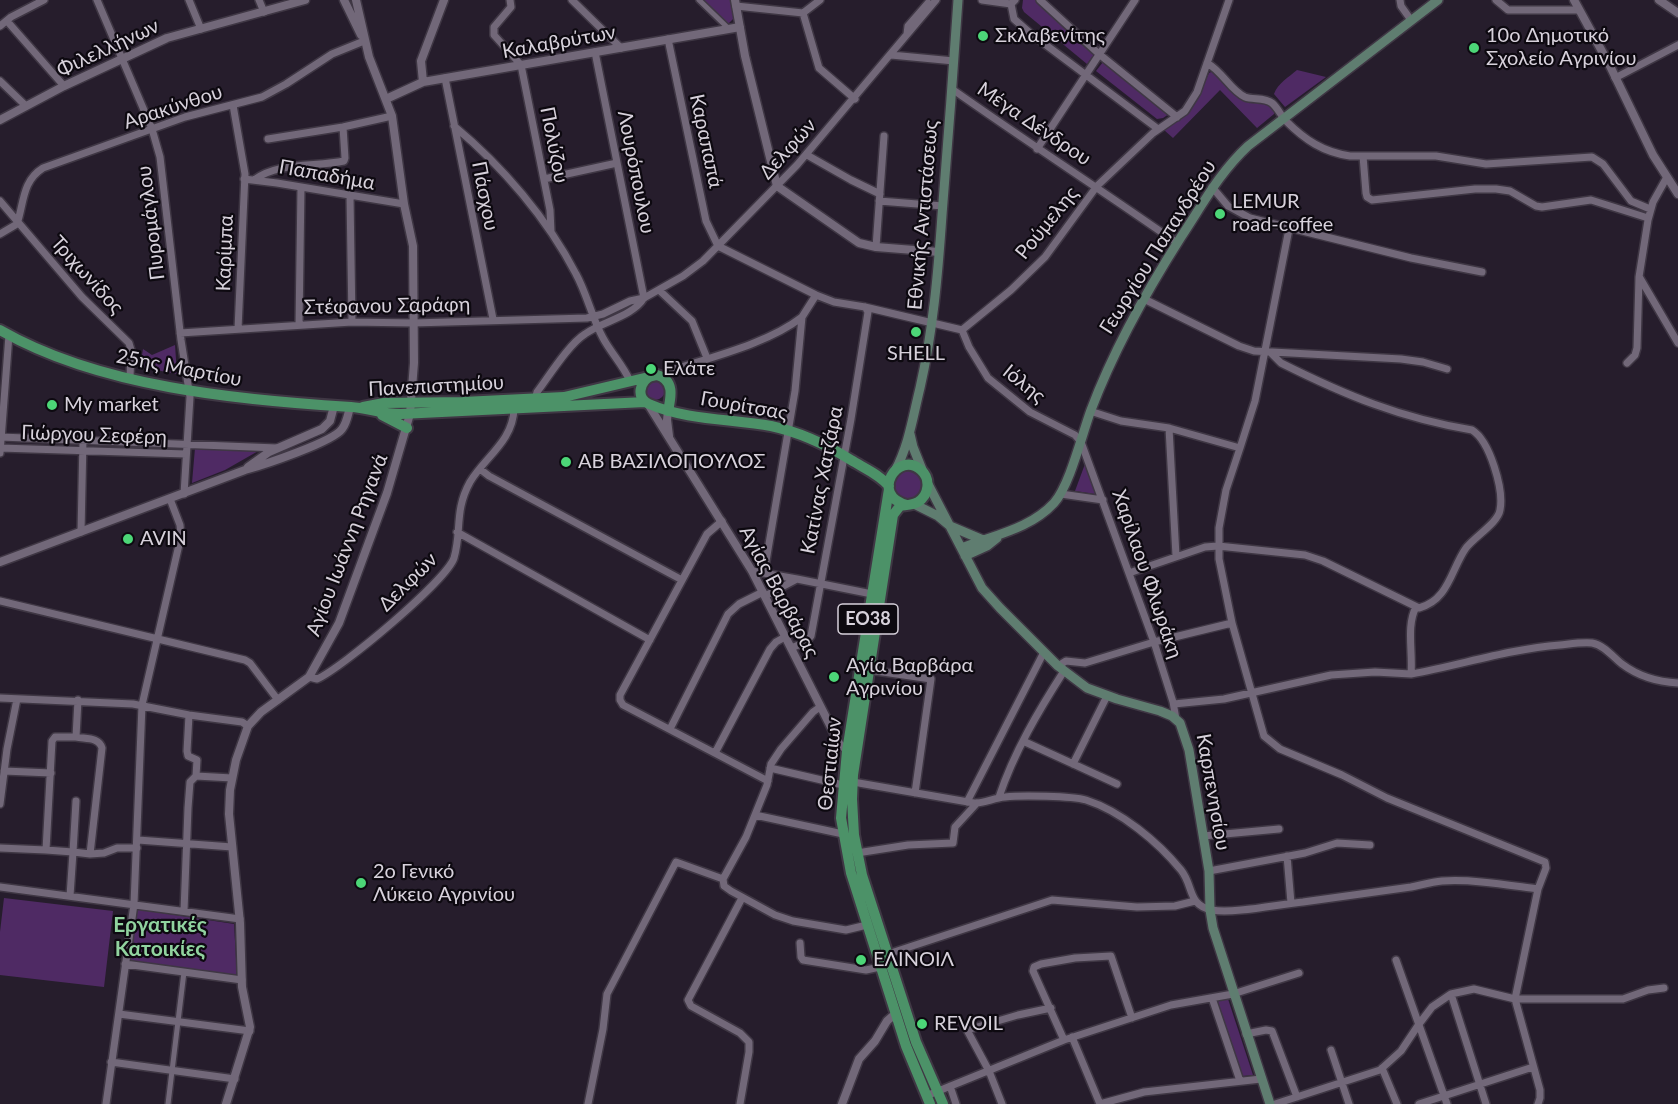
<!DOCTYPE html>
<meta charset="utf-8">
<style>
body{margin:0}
canvas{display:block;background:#261d2c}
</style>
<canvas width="1678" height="1104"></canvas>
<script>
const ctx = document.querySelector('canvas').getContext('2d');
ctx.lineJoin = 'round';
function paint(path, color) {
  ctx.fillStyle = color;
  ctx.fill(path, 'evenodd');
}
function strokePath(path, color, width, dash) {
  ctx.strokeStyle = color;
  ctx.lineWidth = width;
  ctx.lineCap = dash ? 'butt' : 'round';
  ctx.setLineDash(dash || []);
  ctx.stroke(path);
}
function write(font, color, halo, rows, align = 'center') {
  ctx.font = font + ' Lato,sans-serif';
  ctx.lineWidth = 4.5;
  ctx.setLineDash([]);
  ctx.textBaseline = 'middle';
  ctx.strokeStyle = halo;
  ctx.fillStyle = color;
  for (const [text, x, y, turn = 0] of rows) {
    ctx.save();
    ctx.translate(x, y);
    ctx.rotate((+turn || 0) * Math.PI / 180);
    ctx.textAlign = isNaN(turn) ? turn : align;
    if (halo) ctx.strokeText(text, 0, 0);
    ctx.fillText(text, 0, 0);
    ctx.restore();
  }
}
paint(new Path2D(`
 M 704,0 L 730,0 L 734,18 L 728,24 Z
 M 1023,0 L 1037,0 L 1095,53 L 1087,64 L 1024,12 L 1022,8 Z
 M 1103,62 L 1169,114 L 1163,118 L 1157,119 L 1096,71 Z
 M 1215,70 L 1242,99 L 1266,102 L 1275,110 L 1274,114 L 1257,128 L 1220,90 L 1173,138 L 1164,130 C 1193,113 1196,102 1209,73 Z
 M 1297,70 L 1326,77 L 1285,107 L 1274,94 C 1278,83 1289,77 1297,70 Z
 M 175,345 L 177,374 L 140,367 L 143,349 L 152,355 Z
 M645 390a10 10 0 1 1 20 0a10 10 0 1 1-20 0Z
 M 195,448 L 260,450 L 225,470 L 192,483 Z
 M 1085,464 L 1095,492 L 1095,494 L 1075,491 Z
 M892 485a16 16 0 1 1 32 0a16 16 0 1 1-32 0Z
 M 4,898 L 113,911 L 104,987 L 0,975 L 0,932 Z
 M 136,909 L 234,924 L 237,976 L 129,961 Z
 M 1228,999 L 1253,1075 L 1243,1076 L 1217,1001 Z`), '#4f2a64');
const pedestrian = new Path2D(`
 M 699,0 L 728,28
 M 168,1104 L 184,972`);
const minor = new Path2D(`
 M 97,0 L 152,129 L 160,157 L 181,340 L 190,397 L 184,494
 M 189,0 L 201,29
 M 259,0 L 264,12
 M 510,0 L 511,7 L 494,27 L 494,35 L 521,65 L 550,210 L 551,232
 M 572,0 L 621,48
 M 982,0 L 1011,4 L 1015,0
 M 1040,0 L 1099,54 L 1177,117
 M 1400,0 L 1401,6 L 1411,20
 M 1496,0 L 1508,10 L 1579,10
 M 1011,4 L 1014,19 L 1030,33 L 1158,129
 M 736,6 L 803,13 L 819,68 L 855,99
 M 803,13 L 820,0
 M 7,21 L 64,86
 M 0,26 L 11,17 L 44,0
 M 907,34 L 908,26 L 928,3
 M 668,39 L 706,221 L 718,246 L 816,295 L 834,302 L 865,307 L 962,330
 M 595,52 L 644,298
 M 891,55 L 954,61
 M 1207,63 C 1222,71 1231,91 1245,97 C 1253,100 1265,97 1272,103 C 1278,108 1281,116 1286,121 C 1305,140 1323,152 1350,156 L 1436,156 L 1486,164 L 1592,157 L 1603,164 L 1631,201 L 1650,209
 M 445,78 L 493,319
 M 1615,78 L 1678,45
 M 0,81 L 26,106
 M 952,89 C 1027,142 1103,191 1177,243
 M 233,105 L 245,174 L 238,329
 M 454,126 C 502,166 547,218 576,274 C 587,294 592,318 603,338 C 611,353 623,365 630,381
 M 268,139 L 343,127 L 392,116
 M 1037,149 L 1135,0
 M 807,155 L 851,180 L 880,194
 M 1363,156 L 1366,193 L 1367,197 L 1372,200 L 1475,189 L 1496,189 L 1510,191 L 1536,206 L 1542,207 L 1591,200 L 1648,218
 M 244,179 L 277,183 L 404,204
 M 544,179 L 617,163
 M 254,180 C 277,162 315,167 344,161 L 345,158 L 343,127
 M 1212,187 L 1228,206 L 1250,218 L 1411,258 L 1482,272
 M 350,196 L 352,322
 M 0,201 L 82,297 L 129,343 L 131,350 L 130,378
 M 879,201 L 943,206
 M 0,234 L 17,224 C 24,203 22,181 43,168 L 185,117 L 262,97 L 286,84 L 332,54 L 364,41
 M 876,247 L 884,136
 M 1640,278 L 1678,343
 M 659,290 L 692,321 L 707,358
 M 1144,299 L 1239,346 L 1254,351 L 1401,359 L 1423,362 L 1447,369
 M 299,325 L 301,187
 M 962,330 L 969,347 L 988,378 L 1030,412 L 1075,435 L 1081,442 L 1154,642 L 1173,702 L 1176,719
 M 962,330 L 1011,290 L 1045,257 L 1097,186 L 1153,133 L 1185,111 L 1197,92 L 1229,0
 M 180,333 L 352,322 L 413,323 L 587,318 L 603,314 L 630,301 L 644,298 L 683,276 L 703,261 L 797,165 L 936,0
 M 1627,363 L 1635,355 L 1637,348 L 1639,277 L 1648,220 L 1653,202 L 1667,177
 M 663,377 L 672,370 C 712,357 769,343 802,317
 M 535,400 L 537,392 C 549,376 569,344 585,334 C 603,321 632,317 644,298
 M 1090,411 L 1121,421 L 1169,428 L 1240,448 L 1226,490 L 1219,528 L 1219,559 L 1232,623 L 1264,736 L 1280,749 L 1342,775 L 1387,798 L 1545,862 L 1546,868 L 1538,889 L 1515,999 L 1540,1090 L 1540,1098 L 1538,1104
 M 1169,428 L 1176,556
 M 0,437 L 277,448
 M 0,448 L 186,454
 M 1240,448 L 1255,401 L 1289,229
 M 0,453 L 9,335
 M 480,469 L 489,476 L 682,580
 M 1061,494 L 1103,500
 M 722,521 L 707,534 L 620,695 L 620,700 L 623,705 L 768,781
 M 81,532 L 83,440
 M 457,532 L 650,640
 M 752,571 L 797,579
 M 764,573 L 795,391 L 802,317 L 816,295
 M 1129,573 L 1205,547 L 1218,546 L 1305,555 L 1323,561 L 1419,608 C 1449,600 1451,569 1466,548 C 1474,537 1498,523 1500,510 C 1504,490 1490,441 1472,430 C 1400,418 1345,395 1281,363 L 1271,353
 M 765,596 L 797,579 L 872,594
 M 0,601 L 245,660 L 250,663 L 278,700
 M 791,648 L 806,642 L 811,636 L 851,419 L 868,312 L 865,307
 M 1058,666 L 1066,661 L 1085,663 L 1154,642 L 1232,623
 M 869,670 L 931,679 L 915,793
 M 1411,674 C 1461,665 1509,649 1560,645 C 1570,644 1582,642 1592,643 C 1604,645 1613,657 1622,664 C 1638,676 1658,682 1678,683
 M 309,677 L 317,679 C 342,668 446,581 454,558 C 462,531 454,511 470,482 C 485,457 513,441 514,409
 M 0,698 L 133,704 L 189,715 L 242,722 L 248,726
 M 1174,704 L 1224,699 L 1331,675 L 1375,672 L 1411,674 C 1413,652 1406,626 1416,607
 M 820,707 L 813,712 L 781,749 L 771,764 L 767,785 L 746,837 L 723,879 L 724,886 L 731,891 L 775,915 L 793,921 L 846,930 L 867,925
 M 670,729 L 728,614 L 739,604 L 763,592
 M 1023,741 L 1117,784
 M 715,753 L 770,649 L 776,642 L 785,637
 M 1073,764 L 1107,696
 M 770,768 L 843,785
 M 4,771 L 51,773
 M 196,776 L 232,778
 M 853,782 L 974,803 C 986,803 993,798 1005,797 C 1021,795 1072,796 1086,800 C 1121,811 1158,842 1181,870 C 1194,886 1187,905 1212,910 C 1233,914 1280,904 1303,902 C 1339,897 1375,892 1411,887 C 1421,885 1432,882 1442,881 C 1473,879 1507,885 1538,889
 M 999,797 C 1014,752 1039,710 1064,671
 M 967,802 L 1044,652
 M 0,804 L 7,749 L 17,699
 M 755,815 L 843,834
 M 1203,836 L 1279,829
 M 138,840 L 232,847
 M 0,848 L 46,850 L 52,741 L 55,737 L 76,737
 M 46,850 L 73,852 L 76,801
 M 857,853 L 908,845 L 953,843 L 955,827 L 977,803
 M 90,854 L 104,853 L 117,848 L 137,848
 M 1287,856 L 1291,903
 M 1209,871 L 1305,853 L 1337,843 L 1370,845
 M 0,887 L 240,919
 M 70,896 L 73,852 L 90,854 L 102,748 C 99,737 86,739 76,737 L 78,700
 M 184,911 L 188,808 L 190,782 L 196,776 L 197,760 L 188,756 L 187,751 L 189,715
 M 800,943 L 801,957 L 803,960 L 866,970 L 880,967
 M 885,955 L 1052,900 L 1137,907 L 1175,906 L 1195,901
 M 1396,960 L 1447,1104
 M 125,964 L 242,980
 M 1451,994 L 1486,1104
 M 1212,998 L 1240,1081
 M 119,1014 L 250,1031
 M 1246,1034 L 1266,1030 L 1272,1031 L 1297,1097
 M 1072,1037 L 1100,1104
 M 1064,1040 L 1033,971 L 1034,967 L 1041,964 L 1075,958 L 1111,956 L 1132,1018
 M 1331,1050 L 1349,1104
 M 111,1062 L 235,1079
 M 1382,1068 L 1397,1104
 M 950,1086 L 956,1104
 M 926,1096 L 1064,1040 L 1171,1005 L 1233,994 L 1299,973
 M 106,1104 L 134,904 L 142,705 L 181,536 L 180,525 L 170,499
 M 588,1104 L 603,1029 L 607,994 L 676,862 L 723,879
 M 740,1104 L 749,1052 L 749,1042 L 740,1033 L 691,1006 L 688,1000 L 742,898
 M 1002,1104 L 989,1071 L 967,1030 L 1018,1015 L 1051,1008
 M 1100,1104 L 1144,1092 L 1261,1079
 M 1275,1104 L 1380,1070 L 1401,1051 L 1419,1024 L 1432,1007 L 1451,994 L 1474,989 L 1515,999 L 1623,999 L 1648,990 L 1664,988
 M 1419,1104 L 1533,1067`);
const tertiary = new Path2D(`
 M 344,0 L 361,35
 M 735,0 L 745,56 L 777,186 L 859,243 L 876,247 L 939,252
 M 1574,0 L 1610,66 L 1653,155 L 1678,194
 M 1659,0 L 1678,13
 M 423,82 L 421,61 L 444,0
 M 386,99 L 423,82 L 740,27
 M 0,120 L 64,86 L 167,38 L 305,0
 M 648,404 L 752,571 L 840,745 L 850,751
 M 668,411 L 667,420 L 669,436
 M 248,467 L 269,452 L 322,429 L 330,421 L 334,406
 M 0,562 L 245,470 C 263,465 333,442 342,429 C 347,423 348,414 350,407
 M 226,1104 L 250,1027 L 242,987 L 240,923 L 229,814 L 230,790 L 236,760 L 248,726 L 261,712 L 309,677 L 339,623 L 387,493 L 410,414 L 414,363 L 413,246 L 404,204 L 392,116 L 369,57 L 356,0
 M 842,1104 L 859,1059 L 875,1041 L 887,1021 L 895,1014`);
const secondary = new Path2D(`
 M 910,434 L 913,447 L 923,472
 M 895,471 C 909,445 913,416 920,388 C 933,331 938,273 942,215 C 948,143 953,72 958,0
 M 928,484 L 982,588 L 1000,608 L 1058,666 L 1087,688 L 1117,699 L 1160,711 L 1172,716 L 1180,723 L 1189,750 L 1209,871 L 1210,910 L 1213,928 L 1270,1104
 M 914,504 L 938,516 L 950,526 L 983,540
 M 962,548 C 994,535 1030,529 1054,503 C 1070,485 1082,434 1091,410 C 1114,349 1146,292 1181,237 C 1203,204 1219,173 1248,146 L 1438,0
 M 965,556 L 987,546 L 997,538`);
const primary = new Path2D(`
 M 0,330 C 99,387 238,400 351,407 C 368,408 382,414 401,414 L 645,402
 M 651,376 C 640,381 635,398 649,404 C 685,420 732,419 771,426 C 799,432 827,445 851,460 C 864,468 879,474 889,486
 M 363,407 L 384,403 L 463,402 L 564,397 L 657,375 C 675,380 671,397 668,411
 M 382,415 L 407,428
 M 889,489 L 847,751 L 841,818 L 851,873 L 906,1046 L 930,1104
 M 907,505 C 869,496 898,449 921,470 C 931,479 929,495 918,502 C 913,505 906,505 900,506 L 893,515 L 853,775 L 852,799 L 854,835 L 862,875 L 916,1042 L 943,1104`);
strokePath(pedestrian, '#3f3744', 8);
strokePath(minor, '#3f3744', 10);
strokePath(tertiary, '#3f3744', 11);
strokePath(secondary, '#3f3744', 12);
strokePath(primary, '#3f3744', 14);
strokePath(pedestrian, '#726879', 5);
strokePath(minor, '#726879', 7);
strokePath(tertiary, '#726879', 8);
strokePath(secondary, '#5f7d70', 9);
strokePath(primary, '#4c9268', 10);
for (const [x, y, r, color] of [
 [983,36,6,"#4cd677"],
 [1474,48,6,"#4cd677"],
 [1220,214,6,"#4cd677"],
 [916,332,6,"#4cd677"],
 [651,369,6,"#4cd677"],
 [52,405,6,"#4cd677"],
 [566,462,6,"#4cd677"],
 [128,539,6,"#4cd677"],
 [834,677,6,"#4cd677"],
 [361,883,6,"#4cd677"],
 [861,960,6,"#4cd677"],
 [922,1024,6,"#4cd677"]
]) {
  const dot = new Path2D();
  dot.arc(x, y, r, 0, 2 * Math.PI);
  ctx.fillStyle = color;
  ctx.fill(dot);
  strokePath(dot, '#0d0910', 2);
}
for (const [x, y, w] of [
 [868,619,60]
]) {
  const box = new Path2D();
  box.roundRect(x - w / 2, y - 15, w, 30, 4.5);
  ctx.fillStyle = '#0d0910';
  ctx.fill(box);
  strokePath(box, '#d7d1db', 1.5);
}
write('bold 18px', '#d7d1db', null, [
 ["ΕΟ38",868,619]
]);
write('20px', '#d7d1db', '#0d0910', [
 ["Σκλαβενίτης",995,36],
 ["10ο Δημοτικό",1486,36],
 ["Σχολείο Αγρινίου",1486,59],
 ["LEMUR",1232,202],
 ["road-coffee",1232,225],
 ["SHELL",916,354,"center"],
 ["Ελάτε",663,369],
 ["My market",64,405],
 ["ΑΒ ΒΑΣΙΛΟΠΟΥΛΟΣ",578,462],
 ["AVIN",140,539],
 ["Αγία Βαρβάρα",846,666],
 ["Αγρινίου",846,689],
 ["2ο Γενικό",373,872],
 ["Λύκειο Αγρινίου",373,895],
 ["ΕΛΙΝΟΙΛ",873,960],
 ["REVOIL",934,1024]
], 'left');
write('20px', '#d7d1db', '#0d0910', [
 ["Καλαβρύτων",559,42,-10],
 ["Φιλελλήνων",108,48,-25],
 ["Αρακύνθου",173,107,-18],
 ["Μέγα Δένδρου",1034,124,34],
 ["Καραπαπά",706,141,78],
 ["Πολύζου",554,145,79],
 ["Δελφών",788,149,-48],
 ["Λουρόπουλου",636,172,79],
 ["Παπαδήμα",327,175,10],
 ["Πάσχου",485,196,79],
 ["Εθνικής Αντιστάσεως",923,215,-85],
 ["Πυρομάγλου",151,223,-97],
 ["Ρούμελης",1047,223,-51],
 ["Γεωργίου Παπανδρέου",1158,247,-58],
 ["Καρίμπα",225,253,-88],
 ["Τριχωνίδος",87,275,48],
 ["Στέφανου Σαράφη",387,306,-1],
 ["25ης Μαρτίου",179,368,11],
 ["Ιόλης",1024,384,39],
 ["Πανεπιστημίου",436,386,-3],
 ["Γουρίτσας",744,406,10],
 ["Γιώργου Σεφέρη",94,435,2],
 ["Κατίνας Χατζάρα",822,480,-79],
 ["Αγίου Ιωάννη Ρηγανά",347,545,-69],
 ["Χαρίλαου Φλωράκη",1147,574,71],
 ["Δελφών",408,582,-45],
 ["Αγίας Βαρβάρας",779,592,62],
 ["Θεστιαίων",830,764,-84],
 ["Καρπενησίου",1213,792,80]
]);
write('bold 21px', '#91d39f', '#0d0910', [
 ["Εργατικές",160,925],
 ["Κατοικίες",160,949]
]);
</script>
